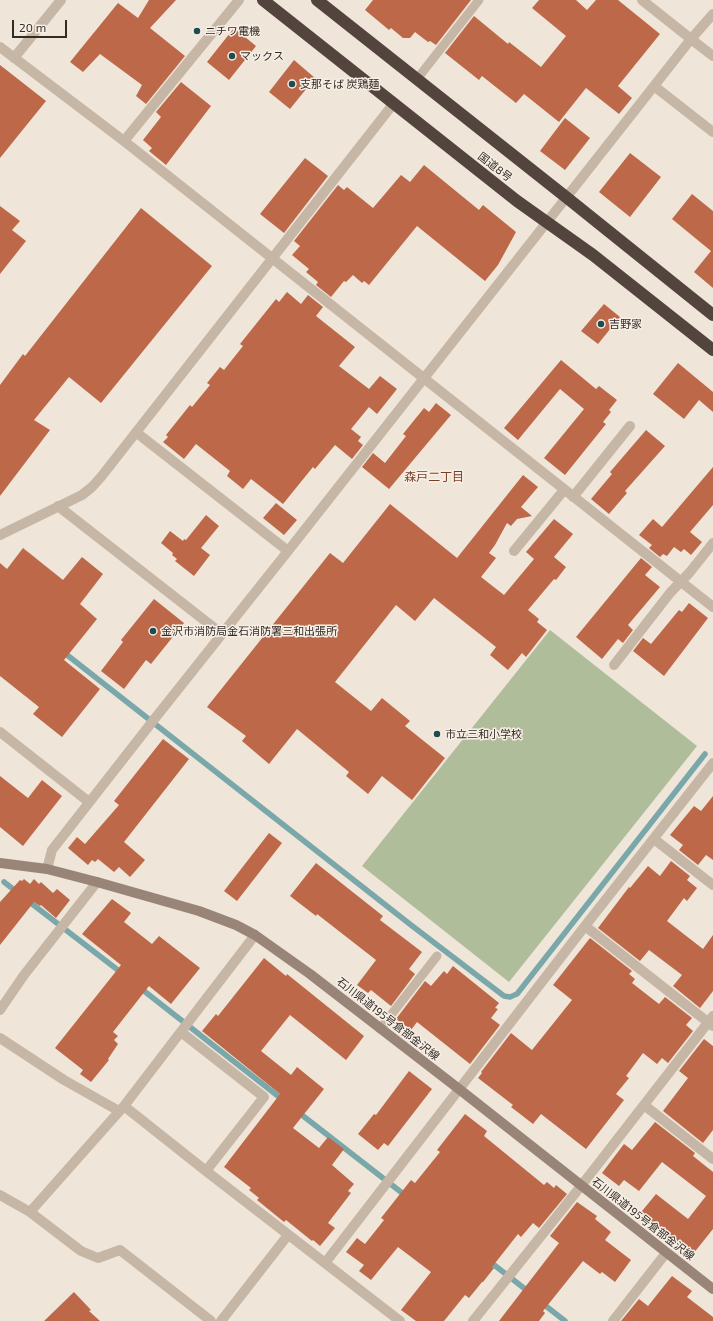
<!DOCTYPE html>
<meta charset="utf-8">
<style>
body{margin:0}
#map{position:relative;width:713px;height:1321px;overflow:hidden;background:#efe5d9;font-family:"Exo 2",sans-serif}
canvas{display:block}
.scale{position:absolute;left:12px;top:20px;width:55px;height:18px;box-sizing:border-box;border:2px solid #332b26;border-top:0;padding-left:5px;font-size:12px;line-height:14px;white-space:nowrap;color:#332b26;-webkit-text-stroke:3px #f7efe5;paint-order:stroke}
</style>
<div id="map">
<canvas width="713" height="1321"></canvas>
<div class="scale">20 m</div>
</div>
<script>
const ctx = document.querySelector('canvas').getContext('2d');
ctx.lineJoin = 'round';
function paint(path, color) {
  ctx.fillStyle = color;
  ctx.fill(path, 'evenodd');
}
function strokePath(path, color, width, dash) {
  ctx.strokeStyle = color;
  ctx.lineWidth = width;
  ctx.lineCap = dash ? 'butt' : 'round';
  ctx.setLineDash(dash || []);
  ctx.stroke(path);
}
function write(font, color, halo, rows, align = 'center') {
  ctx.font = font + ' "Exo 2","Noto Sans JP",sans-serif';
  ctx.lineWidth = 3;
  ctx.setLineDash([]);
  ctx.textBaseline = 'middle';
  ctx.strokeStyle = halo;
  ctx.fillStyle = color;
  for (const [text, x, y, turn = 0] of rows) {
    ctx.save();
    ctx.translate(x, y);
    ctx.rotate((+turn || 0) * Math.PI / 180);
    ctx.textAlign = isNaN(turn) ? turn : align;
    if (halo) ctx.strokeText(text, 0, 0);
    ctx.fillText(text, 0, 0);
    ctx.restore();
  }
}
paint(new Path2D(`
 M 550,630 L 697,746 L 509,982 L 362,866 Z`), '#b0bd9a');
strokePath(new Path2D(`
 M 62,651 L 411,925 L 504,996 L 510,997 L 517,994 L 705,754
 M 4,882 L 17,892
 M 27,900 L 123,974
 M 139,987 L 283,1100
 M 298,1112 L 406,1196
 M 489,1261 L 529,1292
 M 542,1303 L 565,1321`), '#7aa7aa', 5.5);
paint(new Path2D(`
 M 149,0 L 176,0 L 150,28 L 185,56 L 146,104 L 136,96 L 142,85 L 100,54 L 83,72 L 70,62 L 118,3 L 138,18 Z
 M 373,0 L 471,0 L 436,45 L 430,41 L 428,42 L 415,32 L 410,38 L 403,38 L 391,28 L 389,30 L 365,10 Z
 M 539,0 L 576,0 L 587,10 L 596,0 L 618,0 L 660,34 L 618,86 L 632,98 L 619,114 L 586,88 L 559,122 L 524,94 L 516,103 L 482,76 L 479,80 L 445,53 L 474,16 L 508,44 L 509,42 L 541,67 L 566,36 L 532,8 Z
 M 234,28 L 256,46 L 229,80 L 207,62 Z
 M 294,60 L 315,78 L 290,109 L 269,92 Z
 M 0,65 L 46,101 L 0,158 Z
 M 181,82 L 211,106 L 166,165 L 149,151 L 152,148 L 143,140 L 161,117 L 156,112 Z
 M 565,118 L 590,138 L 565,170 L 540,151 Z
 M 630,153 L 661,177 L 630,217 L 599,192 Z
 M 305,158 L 328,176 L 284,233 L 260,214 Z
 M 424,165 L 479,210 L 483,205 L 516,232 L 498,265 L 485,281 L 417,226 L 369,285 L 364,281 L 362,283 L 353,275 L 346,282 L 344,281 L 331,297 L 316,285 L 318,282 L 306,272 L 309,269 L 292,255 L 300,246 L 294,241 L 338,185 L 344,190 L 347,187 L 373,208 L 401,175 L 410,182 Z
 M 692,194 L 713,211 L 713,288 L 694,272 L 711,251 L 672,219 Z
 M 0,206 L 20,221 L 12,230 L 26,241 L 0,274 Z
 M 141,208 L 212,266 L 101,403 L 69,377 L 34,420 L 50,430 L 0,496 L 0,385 L 23,354 L 25,356 Z
 M 287,292 L 301,304 L 308,295 L 323,307 L 316,316 L 355,347 L 339,366 L 369,389 L 380,376 L 397,389 L 377,414 L 369,407 L 351,429 L 361,437 L 358,441 L 363,445 L 352,459 L 335,445 L 315,469 L 313,467 L 283,504 L 251,479 L 243,489 L 227,476 L 230,471 L 196,444 L 184,459 L 163,442 L 168,437 L 166,435 L 190,405 L 192,407 L 210,385 L 207,383 L 220,367 L 224,370 L 243,346 L 240,344 L 276,299 L 279,302 Z
 M 604,304 L 620,317 L 598,344 L 581,331 Z
 M 561,360 L 596,389 L 599,386 L 617,400 L 609,410 L 611,412 L 603,422 L 606,424 L 565,475 L 544,458 L 584,409 L 560,389 L 518,440 L 504,428 Z
 M 678,363 L 713,392 L 713,412 L 699,400 L 684,419 L 653,394 Z
 M 436,403 L 451,415 L 389,489 L 362,467 L 373,453 L 385,463 L 406,436 L 403,434 L 424,408 L 429,412 Z
 M 646,430 L 665,446 L 625,491 L 627,493 L 609,514 L 591,499 L 612,474 L 610,472 Z
 M 713,467 L 713,505 L 690,532 L 702,542 L 691,555 L 684,549 L 681,552 L 674,547 L 667,556 L 663,554 L 660,557 L 649,548 L 652,545 L 639,535 L 653,519 L 662,527 Z
 M 523,475 L 538,487 L 521,507 L 532,516 L 517,519 L 511,526 L 507,523 L 495,545 L 489,553 L 496,558 L 481,577 L 504,595 L 534,559 L 526,552 L 554,519 L 573,534 L 554,557 L 566,567 L 556,580 L 554,579 L 528,610 L 539,619 L 537,622 L 547,630 L 526,657 L 522,653 L 508,670 L 490,655 L 496,647 L 434,598 L 415,621 L 396,605 L 335,682 L 371,711 L 382,698 L 410,721 L 405,726 L 445,758 L 412,800 L 382,776 L 368,794 L 346,776 L 349,772 L 297,729 L 269,764 L 242,741 L 246,736 L 207,707 L 330,553 L 343,563 L 390,504 L 457,558 Z
 M 276,503 L 297,520 L 284,535 L 263,518 Z
 M 206,515 L 219,526 L 201,548 L 210,555 L 194,576 L 175,561 L 177,559 L 172,555 L 173,553 L 161,543 L 170,531 L 183,541 L 184,539 L 186,540 Z
 M 23,548 L 63,580 L 82,557 L 103,574 L 80,604 L 97,619 L 64,660 L 100,689 L 62,737 L 33,714 L 39,707 L 0,676 L 0,563 L 7,569 Z
 M 641,558 L 652,567 L 645,575 L 660,587 L 628,625 L 633,630 L 623,643 L 618,639 L 602,659 L 576,637 Z
 M 154,599 L 184,623 L 151,664 L 146,660 L 124,689 L 101,671 L 123,642 L 121,640 Z
 M 689,603 L 708,618 L 664,676 L 633,651 L 643,638 L 651,644 L 679,610 L 682,612 Z
 M 163,739 L 189,759 L 124,842 L 145,860 L 130,877 L 119,867 L 114,872 L 98,859 L 95,862 L 92,860 L 88,865 L 68,848 L 77,837 L 85,844 L 119,805 L 114,801 Z
 M 0,776 L 28,798 L 42,780 L 62,796 L 23,846 L 0,827 Z
 M 713,796 L 713,860 L 706,855 L 698,865 L 679,850 L 683,845 L 670,835 L 694,806 L 701,811 Z
 M 269,833 L 282,843 L 237,901 L 224,891 Z
 M 671,861 L 690,876 L 687,880 L 697,888 L 687,901 L 684,898 L 667,921 L 703,949 L 713,935 L 713,991 L 700,1008 L 673,986 L 682,975 L 649,950 L 640,961 L 598,928 L 629,887 L 630,888 L 648,866 L 660,876 Z
 M 316,863 L 383,916 L 380,920 L 422,952 L 409,969 L 415,974 L 391,1006 L 371,990 L 368,993 L 357,985 L 376,960 L 317,914 L 316,916 L 290,896 Z
 M 24,879 L 30,884 L 34,879 L 39,884 L 41,882 L 53,893 L 57,889 L 70,900 L 56,918 L 41,905 L 40,906 L 34,902 L 0,945 L 0,902 L 20,880 L 22,881 Z
 M 112,899 L 131,913 L 124,922 L 152,944 L 159,936 L 200,968 L 171,1004 L 149,986 L 113,1032 L 118,1036 L 114,1040 L 118,1044 L 108,1059 L 109,1060 L 91,1082 L 80,1074 L 83,1070 L 55,1048 L 121,965 L 82,934 Z
 M 590,938 L 632,971 L 629,974 L 635,979 L 632,983 L 659,1004 L 665,997 L 692,1018 L 686,1025 L 693,1031 L 668,1063 L 662,1058 L 657,1064 L 643,1053 L 626,1076 L 629,1078 L 616,1094 L 624,1100 L 586,1149 L 541,1114 L 533,1124 L 511,1107 L 513,1105 L 478,1078 L 482,1073 L 481,1072 L 511,1033 L 532,1050 L 572,1000 L 553,985 Z
 M 264,958 L 286,976 L 287,974 L 364,1036 L 346,1060 L 290,1015 L 261,1051 L 291,1075 L 297,1067 L 324,1089 L 293,1128 L 319,1148 L 328,1137 L 344,1149 L 332,1165 L 354,1184 L 348,1191 L 351,1193 L 328,1223 L 335,1228 L 320,1246 L 313,1240 L 312,1241 L 286,1220 L 284,1222 L 257,1200 L 259,1198 L 249,1190 L 251,1188 L 224,1167 L 280,1094 L 202,1031 L 216,1014 L 218,1016 Z
 M 453,966 L 499,1003 L 495,1008 L 498,1009 L 491,1018 L 500,1025 L 470,1064 L 417,1022 L 411,1030 L 396,1019 L 425,981 L 431,986 L 444,971 L 447,974 Z
 M 704,1039 L 713,1046 L 713,1130 L 703,1143 L 663,1111 L 688,1078 L 679,1071 Z
 M 409,1071 L 432,1089 L 388,1146 L 384,1143 L 378,1150 L 358,1134 L 374,1114 L 376,1115 Z
 M 465,1114 L 487,1131 L 484,1136 L 544,1185 L 547,1182 L 554,1188 L 556,1185 L 567,1194 L 539,1228 L 533,1223 L 521,1237 L 518,1234 L 492,1267 L 494,1268 L 483,1282 L 482,1282 L 469,1298 L 465,1295 L 444,1321 L 416,1321 L 401,1310 L 431,1272 L 398,1247 L 371,1280 L 359,1271 L 364,1265 L 346,1252 L 357,1238 L 365,1244 L 384,1220 L 381,1218 L 411,1180 L 415,1183 L 440,1152 L 437,1150 Z
 M 655,1122 L 695,1153 L 693,1156 L 713,1172 L 713,1229 L 693,1254 L 655,1224 L 653,1228 L 638,1216 L 656,1194 L 688,1219 L 706,1196 L 662,1162 L 639,1191 L 624,1180 L 619,1186 L 602,1173 L 624,1144 L 632,1150 Z
 M 577,1202 L 597,1216 L 595,1219 L 611,1232 L 605,1240 L 631,1260 L 615,1282 L 602,1272 L 600,1274 L 583,1261 L 543,1311 L 545,1313 L 539,1321 L 499,1321 L 559,1243 L 550,1236 Z
 M 672,1276 L 692,1291 L 687,1297 L 713,1317 L 713,1321 L 621,1321 L 639,1299 L 648,1306 Z
 M 74,1292 L 91,1310 L 89,1311 L 100,1321 L 44,1321 Z`), '#bd6949');
strokePath(new Path2D(`
 M 417,79 L 479,0
 M 380,1029 L 437,956`), '#c6b6a6', 9);
strokePath(new Path2D(`
 M 642,0 L 691,39 L 713,14
 M 0,47 L 124,141 L 713,607
 M 14,58 L 61,0
 M 654,86 L 713,132
 M 124,141 L 239,0
 M 137,433 L 288,551
 M 573,497 L 630,426
 M 58,506 L 222,634
 M 0,535 L 82,495 L 92,487 L 101,477 L 394,103
 M 514,551 L 564,490
 M 614,665 L 670,593 L 690,572 L 713,543
 M 0,732 L 89,802
 M 654,839 L 713,885
 M 47,869 L 52,850 L 156,717 L 288,551 L 691,39 L 713,56
 M 585,926 L 713,1026
 M 0,1010 L 24,975 L 97,882
 M 181,1032 L 264,1097 L 206,1171
 M 0,1038 L 64,1080 L 119,1111
 M 644,1105 L 713,1159
 M 124,1106 L 206,1171 L 400,1321
 M 0,1195 L 30,1212 L 81,1251 L 98,1258 L 120,1250 L 211,1321
 M 30,1212 L 124,1106 L 255,935
 M 325,1263 L 585,926 L 713,763
 M 221,1321 L 288,1235
 M 473,1321 L 581,1186 L 713,1016
 M 613,1321 L 666,1253`), '#c6b6a6', 10);
strokePath(new Path2D(`
 M 0,863 L 47,869 L 97,882 L 199,911 L 236,925 L 255,935 L 310,974 L 459,1089 L 713,1289`), '#998578', 10);
strokePath(new Path2D(`
 M 263,0 L 517,201 L 593,255 L 713,350
 M 317,0 L 566,197 L 713,315`), '#53453e', 12);
for (const [x, y, r, color] of [
 [197,31,4,"#1f4c51"],
 [232,56,4,"#1f4c51"],
 [292,84,4,"#1f4c51"],
 [601,324,4,"#1f4c51"],
 [153,631,4,"#1f4c51"],
 [437,734,4,"#1f4c51"]
]) {
  const dot = new Path2D();
  dot.arc(x, y, r, 0, 2 * Math.PI);
  ctx.fillStyle = color;
  ctx.fill(dot);
  strokePath(dot, '#f7efe5', 1.5);
}
write('11px', '#332b26', '#f7efe5', [
 ["ニチワ電機",205,31],
 ["マックス",240,56],
 ["支那そば 炭鶏麺",300,84],
 ["吉野家",609,324],
 ["金沢市消防局金石消防署三和出張所",161,631],
 ["市立三和小学校",445,734]
], 'left');
write('11px', '#332b26', '#f7efe5', [
 ["国道8号",495,167,38],
 ["石川県道195号倉部金沢線",388,1019,38],
 ["石川県道195号倉部金沢線",643,1219,38]
]);
write('12px', '#7c3d25', '#f7efe5', [
 ["森戸二丁目",434,477]
]);
</script>
